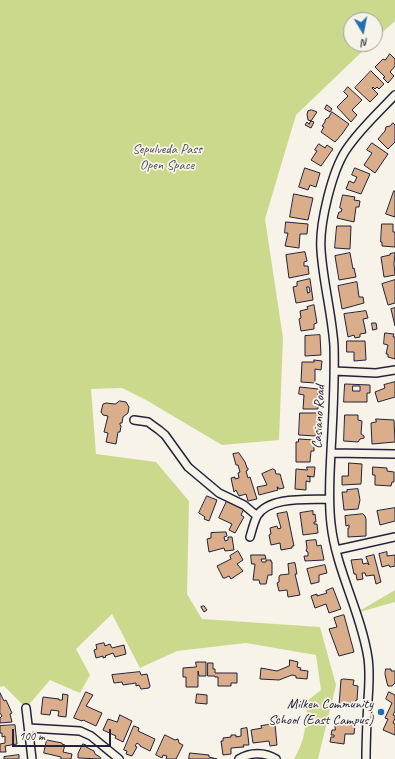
<!DOCTYPE html>
<style>
body{margin:0}
#map{position:relative;width:395px;height:759px;overflow:hidden;background:#f7f3e8;font-family:Caveat,sans-serif}
canvas{display:block}
.north{position:absolute;left:343px;top:12px;width:40px;height:40px;box-sizing:border-box;background:#f7f3e8;border:1px solid #a29fa3;border-radius:50%;rotate:170deg;font-size:11px;font-weight:700;line-height:16px;text-align:center;color:#22223b}
.north::after{content:'';display:block;margin:auto;width:14px;height:18px;background:#1f6fb2;clip-path:polygon(50% 0,100% 100%,50% 72%,0 100%)}
.scale{position:absolute;left:12px;top:729px;width:99px;height:18px;box-sizing:border-box;border:2px solid #22223b;border-top:0;padding-left:5px;font-size:12px;line-height:14px;white-space:nowrap;color:#22223b;-webkit-text-stroke:3px #f7f3e8;paint-order:stroke}
</style>
<div id="map">
<canvas width="395" height="759"></canvas>
<div class="north">N</div>
<div class="scale">100 m</div>
</div>
<script>
const ctx = document.querySelector('canvas').getContext('2d');
ctx.lineJoin = 'round';
function paint(path, color) {
  ctx.fillStyle = color;
  ctx.fill(path, 'evenodd');
}
function strokePath(path, color, width, dash) {
  ctx.strokeStyle = color;
  ctx.lineWidth = width;
  ctx.lineCap = dash ? 'butt' : 'round';
  ctx.setLineDash(dash || []);
  ctx.stroke(path);
}
function write(font, color, halo, rows, align = 'center') {
  ctx.font = font + ' Caveat,sans-serif';
  ctx.lineWidth = 3.5;
  ctx.setLineDash([]);
  ctx.textBaseline = 'middle';
  ctx.strokeStyle = halo;
  ctx.fillStyle = color;
  for (const [text, x, y, turn = 0] of rows) {
    ctx.save();
    ctx.translate(x, y);
    ctx.rotate((+turn || 0) * Math.PI / 180);
    ctx.textAlign = isNaN(turn) ? turn : align;
    if (halo) ctx.strokeText(text, 0, 0);
    ctx.fillText(text, 0, 0);
    ctx.restore();
  }
}
paint(new Path2D(`
 M 0,0 L 395,0 L 395,21 L 375,39 L 375,20 L 351,20 L 351,44 L 370,44 L 296,115 L 265,219 L 283,338 L 279,440 L 222,445 L 146,400 L 122,388 L 91,389 L 96,454 L 156,462 L 189,501 L 187,594 L 202,619 L 320,627 L 336,685 L 318,759 L 294,759 C 306,739 306,724 307,701 L 321,690 L 316,655 L 246,643 L 177,651 L 140,668 L 112,614 L 76,649 L 90,675 L 80,693 L 50,680 L 26,708 L 4,686 L 0,687 Z
 M 395,590 L 395,602 L 356,613 Z`), '#cbd98d');
const building = new Path2D(`
 M 390,54 L 395,59 L 395,66 L 390,72 L 394,76 L 388,83 L 383,78 L 385,77 L 375,67 L 383,59 L 385,60 Z
 M 371,71 L 384,84 L 379,89 L 377,87 L 375,89 L 373,87 L 372,88 L 378,94 L 370,102 L 355,88 Z
 M 348,87 L 362,100 L 352,110 L 357,115 L 351,122 L 337,107 L 348,96 L 344,92 Z
 M 327,105 L 332,109 L 330,112 L 325,109 Z
 M 312,110 L 317,112 L 311,121 L 308,120 L 307,114 L 308,111 Z
 M 332,112 L 349,124 L 342,134 L 335,142 L 321,132 L 324,127 L 322,126 L 325,122 L 325,120 L 327,118 L 328,118 Z
 M 311,121 L 314,122 L 311,128 L 305,125 L 307,122 L 309,124 Z
 M 393,123 L 395,125 L 395,142 L 388,149 L 378,139 L 385,131 L 386,127 L 390,126 Z
 M 372,143 L 388,154 L 375,173 L 364,165 L 372,153 L 367,150 Z
 M 319,144 L 325,148 L 327,145 L 333,149 L 321,166 L 311,160 L 317,151 L 315,150 Z
 M 305,168 L 320,173 L 316,187 L 310,185 L 308,190 L 299,187 Z
 M 355,168 L 370,174 L 361,194 L 346,189 L 349,181 L 354,183 L 357,177 L 352,175 Z
 M 394,191 L 395,191 L 395,217 L 386,214 Z
 M 294,194 L 313,198 L 308,220 L 290,217 Z
 M 343,195 L 355,197 L 354,200 L 360,201 L 359,207 L 356,207 L 354,222 L 337,218 L 339,212 L 341,212 L 342,209 L 340,208 Z
 M 286,222 L 308,224 L 307,234 L 300,234 L 299,248 L 285,246 L 288,233 L 285,233 Z
 M 382,224 L 393,224 L 393,232 L 395,232 L 395,247 L 382,246 L 382,242 L 381,242 Z
 M 337,226 L 351,226 L 350,249 L 335,248 Z
 M 305,252 L 307,261 L 304,262 L 304,266 L 308,266 L 309,274 L 289,278 L 286,255 Z
 M 350,253 L 353,269 L 354,268 L 356,277 L 339,280 L 335,256 Z
 M 395,253 L 394,264 L 395,275 L 384,277 L 381,257 L 390,255 L 390,254 Z
 M 310,279 L 313,300 L 296,303 L 293,287 L 297,286 L 297,282 ZM 307,287 L 309,287 L 310,292 L 308,293 Z
 M 395,280 L 395,303 L 388,305 L 382,284 Z
 M 357,282 L 359,297 L 363,297 L 364,303 L 342,309 L 338,286 Z
 M 314,305 L 317,323 L 314,324 L 314,329 L 301,331 L 299,319 L 301,318 L 300,311 L 308,309 L 307,307 Z
 M 395,308 L 395,326 L 391,309 Z
 M 366,311 L 368,318 L 363,319 L 366,333 L 360,334 L 360,337 L 355,338 L 354,335 L 348,337 L 344,314 Z
 M 372,323 L 376,323 L 377,329 L 373,330 Z
 M 385,333 L 394,334 L 393,337 L 395,337 L 395,359 L 388,357 L 388,354 L 386,354 L 388,345 L 384,344 Z
 M 320,335 L 321,355 L 305,356 L 305,336 Z
 M 347,341 L 365,341 L 366,360 L 354,361 L 354,352 L 347,352 Z
 M 314,360 L 322,361 L 321,370 L 315,369 L 315,383 L 301,382 L 302,362 L 314,362 Z
 M 395,382 L 395,397 L 378,402 L 375,392 L 385,388 L 384,385 Z
 M 345,384 L 370,385 L 370,393 L 367,393 L 367,402 L 344,402 ZM 353,386 L 360,386 L 360,391 L 353,391 Z
 M 300,387 L 318,389 L 318,409 L 303,409 L 304,395 L 299,394 Z
 M 120,401 L 126,402 L 129,407 L 128,413 L 123,417 L 122,423 L 120,423 L 120,425 L 121,426 L 120,432 L 118,432 L 116,444 L 106,442 L 108,433 L 104,432 L 108,416 L 103,415 L 101,412 L 103,404 L 106,403 L 115,404 Z
 M 300,413 L 318,413 L 316,436 L 299,435 Z
 M 345,415 L 358,415 L 358,420 L 362,421 L 361,434 L 364,436 L 364,438 L 360,439 L 358,442 L 344,441 Z
 M 376,419 L 394,420 L 395,442 L 372,444 L 371,423 L 376,422 Z
 M 299,439 L 314,440 L 314,451 L 311,451 L 310,462 L 296,462 L 296,442 L 298,442 Z
 M 239,453 L 245,462 L 247,468 L 248,468 L 248,470 L 246,471 L 248,478 L 250,477 L 257,499 L 248,501 L 246,494 L 239,496 L 236,490 L 234,492 L 231,478 L 235,477 L 235,479 L 239,478 L 238,473 L 240,472 L 238,465 L 236,465 L 233,454 Z
 M 349,463 L 362,464 L 361,484 L 342,485 L 342,476 L 348,476 Z
 M 307,467 L 315,467 L 314,477 L 307,476 L 310,477 L 310,482 L 306,481 L 306,490 L 295,489 L 296,469 L 307,470 Z
 M 373,467 L 387,468 L 387,471 L 394,472 L 394,482 L 392,482 L 391,486 L 375,485 L 375,475 L 373,475 Z
 M 273,469 L 275,470 L 276,474 L 280,474 L 284,488 L 279,489 L 278,487 L 277,487 L 278,490 L 259,495 L 257,487 L 267,485 L 262,474 Z
 M 358,489 L 360,500 L 358,509 L 344,510 L 342,492 L 347,492 L 347,490 Z
 M 207,496 L 217,500 L 209,521 L 204,519 L 205,517 L 199,513 Z
 M 227,501 L 244,509 L 241,515 L 244,517 L 235,533 L 229,530 L 232,524 L 219,518 Z
 M 395,508 L 395,521 L 380,525 L 377,511 Z
 M 313,511 L 313,515 L 315,514 L 316,522 L 314,522 L 314,524 L 317,524 L 318,533 L 303,535 L 300,513 Z
 M 287,512 L 294,546 L 292,546 L 292,548 L 281,550 L 280,543 L 271,545 L 269,535 L 271,534 L 270,528 L 277,526 L 278,529 L 281,528 L 277,514 Z
 M 363,514 L 365,516 L 366,519 L 366,536 L 348,537 L 348,528 L 349,528 L 349,525 L 346,526 L 345,516 Z
 M 223,532 L 226,532 L 227,536 L 224,537 L 225,541 L 228,540 L 228,537 L 232,537 L 234,550 L 225,551 L 224,548 L 209,552 L 207,539 L 211,538 L 211,533 Z
 M 316,540 L 317,546 L 321,545 L 324,560 L 305,561 L 304,556 L 308,556 L 308,552 L 306,551 L 307,548 L 306,541 Z
 M 238,551 L 243,560 L 237,564 L 243,571 L 231,579 L 229,576 L 225,578 L 223,578 L 217,566 L 231,559 L 230,556 Z
 M 387,552 L 387,556 L 395,555 L 395,566 L 390,567 L 389,565 L 382,567 L 379,554 Z
 M 251,555 L 265,555 L 266,559 L 261,559 L 262,562 L 266,562 L 266,560 L 271,560 L 271,562 L 272,562 L 272,575 L 268,575 L 266,584 L 260,584 L 259,580 L 253,580 L 255,564 L 252,564 Z
 M 374,555 L 381,582 L 376,584 L 374,575 L 366,576 L 365,573 L 362,573 L 363,579 L 357,580 L 356,574 L 354,574 L 351,560 L 362,559 L 363,564 L 367,563 L 369,565 L 366,557 Z
 M 295,563 L 297,574 L 295,574 L 300,595 L 288,597 L 287,590 L 279,591 L 277,583 L 279,582 L 279,577 L 280,575 L 289,574 L 288,564 Z
 M 325,565 L 327,573 L 319,575 L 319,582 L 311,584 L 307,569 Z
 M 333,588 L 341,609 L 329,613 L 326,604 L 315,608 L 311,596 L 317,594 L 317,596 L 327,593 L 326,591 Z
 M 204,606 L 207,610 L 204,612 L 201,607 Z
 M 344,615 L 354,652 L 339,656 L 329,629 L 337,627 L 334,618 Z
 M 104,643 L 105,646 L 110,644 L 112,648 L 124,645 L 126,654 L 115,657 L 113,653 L 105,656 L 106,657 L 103,658 L 103,656 L 96,658 L 94,650 L 97,649 L 96,645 Z
 M 290,660 L 298,662 L 297,667 L 301,668 L 300,670 L 308,671 L 307,679 L 296,678 L 296,676 L 292,675 L 279,680 L 260,679 L 261,668 L 277,671 L 289,666 Z
 M 196,662 L 206,662 L 206,676 L 199,676 L 198,671 L 198,687 L 186,687 L 186,677 L 183,677 L 183,668 L 196,667 Z
 M 208,663 L 213,663 L 213,669 L 215,669 L 215,673 L 237,673 L 237,683 L 231,683 L 231,686 L 218,686 L 218,677 L 215,677 L 215,676 L 208,676 Z
 M 386,669 L 391,669 L 391,671 L 395,671 L 395,683 L 392,686 L 388,686 L 387,683 L 385,674 Z
 M 140,672 L 141,675 L 147,674 L 150,686 L 149,688 L 141,689 L 139,685 L 136,686 L 136,683 L 123,685 L 122,682 L 114,683 L 112,675 Z
 M 344,679 L 354,680 L 353,685 L 358,686 L 357,700 L 356,700 L 355,703 L 350,703 L 349,706 L 339,705 L 341,680 Z
 M 86,692 L 93,695 L 86,706 L 102,713 L 96,726 L 83,720 L 82,721 L 74,718 Z
 M 389,692 L 395,695 L 395,711 L 393,715 L 395,716 L 395,718 L 393,723 L 395,724 L 395,735 L 383,730 L 388,719 L 385,718 L 392,703 L 386,699 Z
 M 0,693 L 4,701 L 6,700 L 12,713 L 10,714 L 12,722 L 0,723 L 0,718 L 2,716 L 0,713 Z
 M 63,694 L 68,695 L 66,717 L 58,716 L 59,711 L 51,710 L 50,715 L 41,714 L 43,697 L 59,699 L 59,700 L 62,700 Z
 M 197,694 L 207,695 L 207,704 L 196,703 Z
 M 120,715 L 132,721 L 123,742 L 115,738 L 116,736 L 103,730 L 108,719 L 117,722 Z
 M 335,723 L 355,725 L 354,734 L 345,734 L 344,744 L 330,742 L 331,737 L 334,737 L 334,735 L 331,735 L 332,730 L 335,730 Z
 M 275,724 L 277,745 L 270,746 L 269,741 L 253,743 L 251,730 L 262,728 L 261,726 Z
 M 15,725 L 17,744 L 5,746 L 6,752 L 0,752 L 0,744 L 5,743 L 5,736 L 2,737 L 2,733 L 0,733 L 0,726 Z
 M 134,726 L 139,728 L 138,731 L 155,739 L 150,751 L 140,746 L 140,745 L 137,743 L 135,746 L 137,747 L 132,756 L 126,754 L 127,751 L 124,750 Z
 M 247,728 L 249,745 L 243,745 L 244,747 L 231,748 L 231,754 L 223,755 L 221,741 L 223,741 L 223,738 L 231,737 L 231,735 L 236,735 L 236,737 L 241,736 L 241,729 Z
 M 165,735 L 175,740 L 178,739 L 179,743 L 183,745 L 176,759 L 166,759 L 167,756 L 163,755 L 162,758 L 156,755 Z
 M 47,740 L 62,743 L 62,744 L 65,745 L 63,752 L 72,754 L 71,759 L 61,759 L 61,757 L 44,753 Z
 M 83,744 L 86,745 L 86,747 L 94,751 L 95,754 L 100,757 L 101,759 L 78,758 L 78,754 Z
 M 190,753 L 209,755 L 209,757 L 217,759 L 189,759 Z
 M 19,755 L 19,759 L 4,759 L 4,757 Z`);
paint(building, '#daad8b');
strokePath(building, '#22223b', 1);
const minor = new Path2D(`
 M 334,371 L 376,373 L 395,370
 M 134,420 L 148,422 L 159,430 L 165,435 L 188,467 L 219,493 L 244,505 L 257,516
 M 331,453 L 395,454
 M 250,537 C 252,530 254,522 257,516 C 269,496 308,500 328,499
 M 336,550 L 395,537
 M 26,708 L 32,759
 M 29,728 L 80,731 L 91,736 L 119,759
 M 239,759 C 250,752 265,752 276,759
 M 366,759 C 366,739 367,720 368,700 C 369,686 370,672 368,658 C 361,612 336,570 331,524 C 328,499 330,475 331,451 C 333,416 335,381 334,346 C 332,314 323,282 321,250 C 319,224 332,171 346,150 C 360,129 378,113 395,95`);
strokePath(minor, '#22223b', 10);
strokePath(minor, '#f7f3e8', 7);
for (const [x, y, r, color] of [
 [381,712,4,"#1f6fb2"]
]) {
  const dot = new Path2D();
  dot.arc(x, y, r, 0, 2 * Math.PI);
  ctx.fillStyle = color;
  ctx.fill(dot);
  strokePath(dot, '#f7f3e8', 1.5);
}
write('14px', '#4c5050', '#f7f3e8', [
 ["Sepulveda Pass",167,149],
 ["Open Space",167,165]
]);
write('14px', '#22223b', '#f7f3e8', [
 ["Casiano Road",319,417,-87]
]);
write('14px', '#22223b', '#f7f3e8', [
 ["Milken Community",373,704],
 ["School (East Campus)",373,720]
], 'right');
</script>
